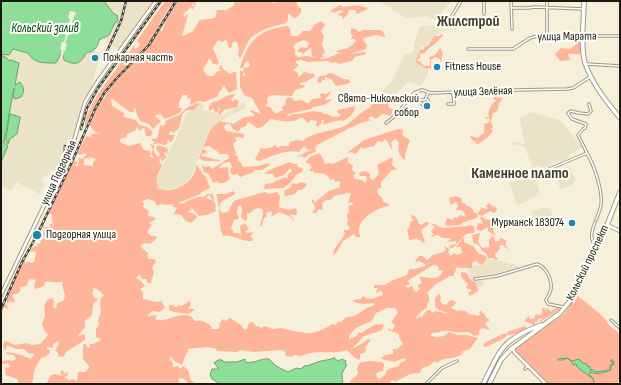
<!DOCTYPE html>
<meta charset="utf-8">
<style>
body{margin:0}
#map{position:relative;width:621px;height:385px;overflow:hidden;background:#f6f0db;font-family:"Sofia Sans Condensed",sans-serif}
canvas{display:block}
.frame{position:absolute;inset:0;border:2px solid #1a1810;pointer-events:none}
</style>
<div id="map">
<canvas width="621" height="385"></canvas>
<div class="frame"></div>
</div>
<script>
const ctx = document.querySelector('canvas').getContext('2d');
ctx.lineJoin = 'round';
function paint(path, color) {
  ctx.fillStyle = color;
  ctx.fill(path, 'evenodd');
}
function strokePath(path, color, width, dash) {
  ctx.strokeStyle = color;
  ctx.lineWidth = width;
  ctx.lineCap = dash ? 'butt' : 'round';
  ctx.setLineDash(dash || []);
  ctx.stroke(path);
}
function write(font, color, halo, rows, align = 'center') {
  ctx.font = font + ' "Sofia Sans Condensed",sans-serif';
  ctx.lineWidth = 4;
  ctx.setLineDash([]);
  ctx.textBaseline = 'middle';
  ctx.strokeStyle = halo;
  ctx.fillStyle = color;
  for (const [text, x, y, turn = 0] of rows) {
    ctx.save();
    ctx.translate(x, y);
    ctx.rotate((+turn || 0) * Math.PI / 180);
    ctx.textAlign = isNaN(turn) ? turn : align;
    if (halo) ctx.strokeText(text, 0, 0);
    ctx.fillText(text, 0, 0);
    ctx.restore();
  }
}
paint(new Path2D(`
 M 104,1 L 153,1 L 119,48 L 113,47 L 103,39 L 109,35 L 115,23 L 114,14 Z
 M 379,1 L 451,1 L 435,20 L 428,16 L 406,18 Z
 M 452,24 L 452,26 L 439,29 L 440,30 L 456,28 L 456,29 L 439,32 L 439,34 L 433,36 L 428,45 L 421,47 L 415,62 L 428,69 L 428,74 L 420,87 L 414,83 L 409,82 L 398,91 L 392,102 L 382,91 L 392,81 L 405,54 L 413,52 L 414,48 L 414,45 L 420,26 L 427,25 L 429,27 L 434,25 L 438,26 Z
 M 13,49 L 28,53 L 59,56 L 60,54 L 63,55 L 64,57 L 90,52 L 93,50 L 101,55 L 90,90 L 83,98 L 71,147 L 60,159 L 57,172 L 51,170 L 48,175 L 44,176 L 41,180 L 45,183 L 40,194 L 16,182 L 12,191 L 1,186 L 1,162 L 8,146 L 4,142 L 19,64 L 11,60 L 9,61 L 7,58 L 1,55 L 2,53 L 9,55 Z
 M 201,102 L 204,106 L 202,109 L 222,115 L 244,102 L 247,107 L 221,121 L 209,131 L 191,177 L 183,186 L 167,190 L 159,189 L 156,181 L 170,149 L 175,141 L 186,114 Z
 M 531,112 L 560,120 L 582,147 L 574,153 L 570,154 L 569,157 L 564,161 L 558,161 L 545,168 L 537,166 L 533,168 L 524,146 L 512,144 L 513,142 L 525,144 L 520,119 Z
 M 569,166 L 575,179 L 573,185 L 560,189 L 555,172 Z
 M 529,178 L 529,179 L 535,178 L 540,194 L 523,203 L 517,205 L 509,182 Z
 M 544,207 L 550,209 L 554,220 L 549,224 L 547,228 L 534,220 L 531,212 Z
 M 488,258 L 517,265 L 519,268 L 501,272 L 494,278 L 483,279 L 484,285 L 476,287 L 474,281 L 470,279 L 468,268 L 483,264 Z`), '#ebe3c7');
paint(new Path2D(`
 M 165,1 L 174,1 L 162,19 L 150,42 L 104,92 L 93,110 L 85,127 C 83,107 123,62 135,44 L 134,47 L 136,49 L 140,45 L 137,41 L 138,39 Z
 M 177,1 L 196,1 L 195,6 L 193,5 L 194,3 L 192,4 L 192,6 L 194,6 L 193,10 L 191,7 L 183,15 L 185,17 L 187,14 L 188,15 L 182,36 L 192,32 L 200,20 L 215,18 L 217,10 L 227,10 L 234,5 L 235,1 L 269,1 L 274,3 L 280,1 L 296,2 L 298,6 L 301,9 L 301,13 L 297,17 L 294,18 L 288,13 L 288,20 L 286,23 C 274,26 258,30 250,39 C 246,45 243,53 240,59 L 238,54 L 239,48 L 236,41 L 232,43 L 232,47 L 229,48 L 226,39 L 223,42 L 218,40 L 213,48 L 219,63 L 217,65 L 212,63 L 211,60 L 209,59 L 203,70 L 208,76 L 213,76 L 218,71 L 222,71 L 219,69 L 221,64 L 223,69 L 230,74 L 236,71 L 237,89 L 229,93 L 227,91 L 227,89 L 225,88 L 225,85 L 219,92 L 218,96 L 205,102 L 199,101 L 190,105 L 191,99 L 189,98 L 188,100 L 187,95 L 183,95 L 179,102 L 179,108 L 182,108 L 181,112 L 173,116 L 164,119 L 161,114 L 156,115 L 155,116 L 161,121 L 153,129 L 149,124 L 140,121 L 136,112 L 136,109 L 135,108 L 133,112 L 130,112 L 111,98 L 112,106 L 124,113 L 124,117 L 136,120 L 139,125 L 147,127 L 153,132 L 151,136 L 146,136 L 144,128 L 143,128 L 139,131 L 137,127 L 135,131 L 127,134 L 127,137 L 120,139 L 120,142 L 128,146 L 140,143 L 144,150 L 150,151 L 150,157 L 154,158 L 151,154 L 153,149 L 150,144 L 154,145 L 154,152 L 158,157 L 160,155 L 156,148 L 157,146 C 162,145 165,148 168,149 L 167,154 L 165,152 L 164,153 L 166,157 L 162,162 L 161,159 L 164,156 L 159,160 L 162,166 C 160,171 154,177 158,186 L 157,188 C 161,189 165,191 170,190 C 183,188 195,179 196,166 L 197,165 L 203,174 L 206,177 L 210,188 L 202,192 L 200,194 L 178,203 L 183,204 C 189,200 198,196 204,197 L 207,194 L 213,194 L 214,200 L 213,200 L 209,195 L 206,198 L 214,201 L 216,207 L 215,208 L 216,211 L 207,215 L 199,216 L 194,210 L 190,207 L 192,210 L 188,211 L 188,212 L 195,214 L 197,217 L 191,223 L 186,221 L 181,215 L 174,214 L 174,213 L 177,208 L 172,206 L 173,204 L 167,205 L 161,204 L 157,206 L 154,201 L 148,199 L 142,201 L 144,204 L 143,207 L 149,211 L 148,216 L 154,217 L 156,219 L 149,223 L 152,225 L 147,232 L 151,236 L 156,236 L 157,238 L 150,244 C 147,243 145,242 141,245 L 141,247 L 148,253 L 147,256 L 149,259 L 155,259 L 156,262 L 152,267 L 154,272 L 151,283 L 148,283 L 146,279 L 142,279 L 140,275 L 138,276 L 136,278 L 141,281 L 145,286 L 140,289 L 143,292 L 143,299 L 157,302 L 161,301 L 165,307 L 160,312 L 152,311 L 147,316 L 157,315 L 155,319 C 167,325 185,306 195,321 C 203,320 206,322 212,327 L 211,329 L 218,329 L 220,326 L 219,324 L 223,319 L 226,321 L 230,318 L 241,325 L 244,329 L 247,329 L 249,323 L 253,322 L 256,326 L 259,326 L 260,328 L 266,326 L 272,329 L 281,328 L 298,332 L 302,332 L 304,333 C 313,334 324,330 332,324 L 336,325 L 337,322 L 341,322 L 346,317 C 354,317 359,314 365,309 C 367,307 371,307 374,305 L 374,303 C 367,304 357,305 352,300 L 361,299 L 363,296 C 371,302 375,297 383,295 L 382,292 L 380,291 L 377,293 L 376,292 L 378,288 L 374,288 L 374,285 L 385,285 L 391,281 L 407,275 L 409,269 L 414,269 L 425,266 L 425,264 L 419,261 L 416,262 L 415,261 L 419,256 L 423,256 L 427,260 L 433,255 L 444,252 L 446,249 L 444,247 L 445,246 L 450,250 L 448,251 L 450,256 L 454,253 L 457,255 L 462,253 L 461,247 L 456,247 L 463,238 L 464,239 L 464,242 L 473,246 L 479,254 L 484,255 L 487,258 L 483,264 L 481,265 L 476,261 L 472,263 L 472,266 L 473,266 L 472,268 L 460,268 L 456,267 L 456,270 L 453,276 L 450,276 L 436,284 L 427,293 L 429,296 L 429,301 L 427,304 L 427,308 L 422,311 L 416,317 L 417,319 L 419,317 L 422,317 L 426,311 L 430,310 L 433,313 L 435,311 L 451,314 L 439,310 L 435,307 L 435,298 L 439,294 L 441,296 L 440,302 L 442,302 L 442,304 L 446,305 L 450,300 L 455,301 L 456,303 L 451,308 L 458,311 L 460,310 L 462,311 L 465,311 L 469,314 L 479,316 L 480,314 L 479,312 L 481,310 L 482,313 L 484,313 L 486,318 L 489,319 L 489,321 L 485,323 L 490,330 L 482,328 L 479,331 L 479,335 C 471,337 474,334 468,332 C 461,333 455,332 449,331 C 443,330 439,333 433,333 L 430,335 C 436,339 444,337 449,332 L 457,335 L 466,335 L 478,338 L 470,349 L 461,352 L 463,353 C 459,356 457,357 452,358 C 446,359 442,358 437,363 L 435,361 L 429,366 L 422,368 L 420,373 L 410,374 L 395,382 L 392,380 L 389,384 L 351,384 L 350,381 L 358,374 L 357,369 L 359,363 L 369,361 L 382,362 L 384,364 L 383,371 L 378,372 L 376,374 L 377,377 L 379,379 L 384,376 L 388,369 L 399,366 L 400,363 L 403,362 L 406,360 L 404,358 L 394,362 L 381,359 L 385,355 L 393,354 L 393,349 L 397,349 L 403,344 L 399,337 L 399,334 L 388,330 L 389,328 L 392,330 L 394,328 L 395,325 L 391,322 L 398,312 L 395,308 L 387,308 L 376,313 L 372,321 L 356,328 L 349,336 L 349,339 L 357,336 L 358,332 L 361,333 L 376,324 L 384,325 L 382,330 C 376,333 367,334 363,337 C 359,340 358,344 353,347 L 354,348 L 369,339 L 371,340 L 365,347 L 366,349 L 365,353 L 360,354 L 360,358 L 359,360 L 355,358 L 347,350 C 334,355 313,349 302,356 L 294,355 L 291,357 L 286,356 L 285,351 L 281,350 L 253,352 L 240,350 L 237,352 L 218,351 L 216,351 L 217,349 L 207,347 L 187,349 L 189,351 L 186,354 L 182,365 L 174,361 L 172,357 L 169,358 L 173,363 L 173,367 L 177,366 L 181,369 L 183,366 C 191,371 188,373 191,380 L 196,384 L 189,384 L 184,379 L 178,378 L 180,384 L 46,384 L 51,375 L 55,374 L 63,376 L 60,373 L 62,370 L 65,373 L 64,375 L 67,372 L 68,373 L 67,376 L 64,377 L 69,380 L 73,379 L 77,381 L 78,372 L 85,372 L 89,368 L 89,366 L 83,359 L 83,344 L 86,344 L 88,348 L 90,347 L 90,344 L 93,344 L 101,340 L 99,338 L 96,337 L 96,329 L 99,325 L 98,320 L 101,312 L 100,304 L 101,297 L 104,296 L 100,291 L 94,288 L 92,293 L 94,298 L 97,298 L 98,299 L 93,304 L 92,315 L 85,321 L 85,327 L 77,337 L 83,334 L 85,335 L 85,340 L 66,352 L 63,357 L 58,356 L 58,353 L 55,350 L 58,346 L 59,341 L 53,344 L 53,347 L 52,348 L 47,347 L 47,349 L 50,350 L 50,353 L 45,357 L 41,358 L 35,368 L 32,384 L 19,384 L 17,379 L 6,375 L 5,368 L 10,367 L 10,366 L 8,363 L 3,364 L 1,361 L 10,360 L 11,361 L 15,360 L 16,358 L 13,355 L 6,354 L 7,352 C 12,352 26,356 30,359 L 35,354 L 28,353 L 24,349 L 16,349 L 7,345 L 6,350 L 5,350 L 3,346 L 4,342 L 7,341 L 14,345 L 27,343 L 32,345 L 40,344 L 48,335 L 44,330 L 42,324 L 45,315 L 44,306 L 47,300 L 52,298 L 54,298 L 52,299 L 54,301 L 53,307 L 56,309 L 57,303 L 63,301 L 65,296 L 62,284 L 63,283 L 62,282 L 51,282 L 47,281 L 45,283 L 44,286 L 36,289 L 34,286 L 36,279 L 32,280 L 30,278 L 26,286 L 20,287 L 21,290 L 17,294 L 14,294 L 12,296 L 15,300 L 14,303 L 11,301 L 7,303 L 6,301 L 4,305 L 7,304 L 8,309 L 4,307 L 1,312 L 1,310 L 23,261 L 25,259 L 25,264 L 27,262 L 30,262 L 31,263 L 34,262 L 36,252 L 32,251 L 31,249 L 31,252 L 29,252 L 28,255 L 28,253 L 31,247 L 32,248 L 35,246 L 38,247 L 36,243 L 40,244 L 41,240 L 44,238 L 43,233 L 45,230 L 45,228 L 41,227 L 43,224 L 45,227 L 52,228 L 49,225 L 52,223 L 54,227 L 51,232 C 59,225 49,222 52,215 L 49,213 L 46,217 L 46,222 L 44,223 L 44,221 L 73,163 L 75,160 L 78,163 L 75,166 L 78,166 L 79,160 L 78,158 L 84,159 L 84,165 L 93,166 L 93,162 L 96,159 L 89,157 L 90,161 L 88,158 L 85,159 L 83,157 L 87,155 L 84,153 L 80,155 L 77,154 L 86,136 L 90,137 L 92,134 L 101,133 L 95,132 L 90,126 L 93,113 L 101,100 L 104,99 L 110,87 L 142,54 L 160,30 L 162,31 L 167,17 ZM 433,265 L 437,266 L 439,268 L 438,270 L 443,271 C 439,281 428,278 420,276 L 420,279 L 422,283 L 418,285 L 418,288 L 421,287 L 417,292 L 414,291 L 413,287 L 411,286 L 408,288 L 405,286 L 410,284 L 408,281 L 409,280 Z
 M 340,5 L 343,7 L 358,5 L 368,8 L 366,10 L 357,14 L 355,10 L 349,10 L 348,14 L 343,19 L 342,16 L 337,15 L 344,11 L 340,10 L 334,13 L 330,11 Z
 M 321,21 L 325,25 L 321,31 L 324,36 L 322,45 L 325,52 L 322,55 L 324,57 L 319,58 C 327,61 333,54 341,53 L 336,52 L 338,50 C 348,48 347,50 356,41 L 354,39 L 351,39 L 353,35 L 351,34 L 351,29 L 354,28 L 359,32 L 363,30 L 380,30 L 384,33 L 385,37 L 376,35 L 364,38 L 363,40 L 367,45 L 366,49 L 350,54 L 365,52 L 366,54 L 355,57 L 352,61 L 339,64 L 336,62 L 331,63 L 328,61 L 308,62 L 301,60 L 296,61 L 296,63 L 299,65 L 293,70 L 298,73 L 298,78 L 304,72 L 314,74 L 315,76 L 306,82 L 300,83 L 300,85 L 304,85 L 305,87 L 295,90 L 292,96 L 272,95 L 268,97 L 267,101 L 268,102 L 265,106 L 270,107 L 275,113 L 278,113 L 280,111 L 283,111 L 282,107 L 286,104 L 285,101 L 288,97 L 291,98 L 292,98 L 294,101 L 302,100 L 306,103 L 309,103 L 312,99 L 321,98 L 320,95 L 322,93 L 326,94 L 331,91 L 329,95 L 325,99 L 326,100 L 332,99 L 332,100 L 324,105 L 313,107 L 311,109 L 288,114 L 287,117 L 293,114 L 299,114 L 313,111 L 321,112 L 325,114 L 328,114 L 330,116 L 338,117 L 341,115 L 337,112 L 338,110 L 355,106 C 355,113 349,118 343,121 C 336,119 330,124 323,124 L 324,120 L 322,120 L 321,124 L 317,127 L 316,126 L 317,121 L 311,120 L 308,123 L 302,117 C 292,124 281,121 270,119 C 268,122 262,129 257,128 C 254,127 252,123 248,122 L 246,126 L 241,128 L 238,132 L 233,129 L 230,124 L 226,124 L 224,127 L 226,131 L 244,134 L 244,137 L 242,138 L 238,137 L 234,138 L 237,140 L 233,144 L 236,153 L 235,156 L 238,155 L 238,160 L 242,164 L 242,166 L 245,167 L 258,166 L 268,163 L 270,165 L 262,170 L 255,170 L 252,173 L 240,177 L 237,174 L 234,175 L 231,174 L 230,169 L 232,167 L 230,162 L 223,163 L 219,168 L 228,167 L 230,179 L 224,183 L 218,183 L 217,181 L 213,183 L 209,174 L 204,172 L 201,163 L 205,167 L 210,166 L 212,169 L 229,158 L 228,154 L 219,154 L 218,152 L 209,146 L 204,147 L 203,149 L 208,152 L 203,154 L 201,156 L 219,160 L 220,161 L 204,161 L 199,158 L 210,130 L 220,121 L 230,123 L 233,124 L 245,117 L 255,116 L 254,114 L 250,111 L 251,110 L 261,114 L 252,98 L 245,96 L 242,91 L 242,90 L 240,88 L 240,71 L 243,71 L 243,76 L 251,74 L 245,75 L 243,71 L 245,67 L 247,68 L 250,66 L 248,61 L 245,63 L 243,68 L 240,68 C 246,48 252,36 272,29 C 278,28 282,26 288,26 L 290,29 L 291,36 L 298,36 L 303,31 L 310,31 L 314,25 ZM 304,40 L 309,43 L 307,48 L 301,47 L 297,52 L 301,52 L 303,54 L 311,47 L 312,56 L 318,58 L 306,56 L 298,57 L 295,54 L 295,49 L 293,47 L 296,43 Z
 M 441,34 L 444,35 C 441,37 439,40 437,42 C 434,45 428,48 425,53 L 420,54 L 420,58 L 418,59 L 417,61 L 421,62 L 424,66 L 430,66 L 430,67 L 430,59 L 428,58 L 436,54 L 440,48 L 443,52 L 441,63 L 440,59 L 435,57 L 431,60 L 431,69 L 429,68 L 427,69 L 415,62 L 421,49 L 424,50 L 424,47 L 428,46 L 434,36 L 440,36 Z
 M 580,41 L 581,41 L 580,54 L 568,54 L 570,60 L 560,61 L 555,54 L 561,48 L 570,49 Z
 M 329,73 C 337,73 341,81 348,79 L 351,82 L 347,84 L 336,86 L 331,79 L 325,77 L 325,80 L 322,80 L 321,83 L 317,82 L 319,76 L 324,76 Z
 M 233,94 L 235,95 L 231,99 L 232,101 L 234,101 L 235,99 L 239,101 L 237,107 L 224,110 L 220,115 L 218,113 L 220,109 L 220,106 L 217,113 L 214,111 L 214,108 L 209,111 L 209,106 L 211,105 L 211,103 L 215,101 L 216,102 L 218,100 L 220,100 L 224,97 Z
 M 494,97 L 503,98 C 502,100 501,101 500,102 C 496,107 501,111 493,113 L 491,122 L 493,127 L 491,129 L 493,131 L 488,137 L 477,145 L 475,141 L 474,142 L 469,135 L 477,138 L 484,133 L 484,124 L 488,123 L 490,120 L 488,117 L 487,121 L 486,117 L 489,117 C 487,112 491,104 496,101 L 493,98 Z
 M 380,99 L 388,103 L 389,108 L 393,109 L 391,116 L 382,114 L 376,119 L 371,116 L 368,119 L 372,120 C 353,124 336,136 317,145 L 315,148 L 316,152 L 309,154 L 304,159 L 303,156 L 297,157 L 312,149 L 308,150 L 304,146 L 299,152 C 285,149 272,157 259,161 L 255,159 L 261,148 L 265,149 L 267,148 L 270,148 L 276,145 L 277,148 L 280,146 L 289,146 L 290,142 L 297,140 L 303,141 C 309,133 332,131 342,127 C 352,123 363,109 370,108 L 371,105 Z
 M 197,103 L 199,104 L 194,110 C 177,108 184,123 178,129 C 176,131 174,132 173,133 L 171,131 L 170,131 L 169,135 L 175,135 L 172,142 L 170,142 L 168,140 L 167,144 L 164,145 L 158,143 L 156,144 L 153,144 L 153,143 L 156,143 L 151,140 L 153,138 L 156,139 L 158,136 L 160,125 L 163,126 L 166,123 L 165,121 L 179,115 L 188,107 Z
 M 398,129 L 402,129 L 403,132 L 402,135 L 410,140 L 405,155 L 405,160 C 400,158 397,149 399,143 L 396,139 L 391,142 L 392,148 L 391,149 L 388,142 L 384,139 L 383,142 L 378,141 L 374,146 L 369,147 L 364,149 L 361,147 L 356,154 L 352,152 L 347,153 L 364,140 Z
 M 319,153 L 322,157 L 325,164 L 330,163 L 333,164 L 348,157 L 348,162 L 353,166 L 352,170 L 356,173 L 353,176 L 355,179 L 362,180 L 365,183 L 367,180 L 366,176 L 360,176 L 359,174 L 360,172 L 366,171 L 370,174 L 370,178 L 373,180 L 379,174 L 377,165 L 390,158 L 393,158 L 392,165 L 397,169 L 395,170 L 392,170 L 381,182 L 381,188 L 377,189 L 378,194 L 383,199 L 383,202 L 389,204 L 389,206 C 379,207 361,217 359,228 C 358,232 360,234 360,237 L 356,237 L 354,234 L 343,241 L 337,252 L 333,255 C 333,247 342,241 345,233 L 343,230 L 348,230 L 350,228 L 347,224 L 348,218 L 346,216 L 349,212 L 348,206 L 352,205 L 353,203 L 352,202 L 348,203 L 351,193 C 345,193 340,195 334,196 L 332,199 L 324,201 L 322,204 L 323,210 L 319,209 L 316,213 L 312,213 L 315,209 L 314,204 L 312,203 L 312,200 L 314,200 L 314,203 L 329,191 L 341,187 L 339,186 L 340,181 L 335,182 L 334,179 L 330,180 C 328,172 320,174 314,173 L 313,171 L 309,171 L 312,167 L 309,163 L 305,163 L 310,157 Z
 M 290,162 L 293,164 L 297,164 L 298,167 L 303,168 L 302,172 L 296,175 L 291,182 L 284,188 L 264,189 L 265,184 L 272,183 L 285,177 L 287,179 L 288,174 L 292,171 L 290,168 L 284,175 L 275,178 L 273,174 L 265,174 L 265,173 L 269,170 Z
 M 301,182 L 307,184 L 306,186 L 302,190 L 297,190 L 297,192 L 293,195 L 284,196 L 285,190 L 291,187 L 292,183 L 297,184 Z
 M 233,191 L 235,193 L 234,195 C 226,199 221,199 219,208 L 222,213 L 228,212 L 233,202 L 236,200 L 265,192 L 269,194 L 277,192 L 280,196 L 279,207 L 288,210 L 296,208 L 297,213 L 296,215 L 290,215 L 293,218 L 294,222 L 291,217 L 279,212 L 271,217 L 272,211 L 266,213 L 267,217 L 264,218 L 262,225 L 260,227 C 260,221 265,215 262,209 C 252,206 255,212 247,214 L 247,220 L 245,221 L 241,217 L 242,211 L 241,205 L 238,207 L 237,212 L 239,218 L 238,219 L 234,220 L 231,228 L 233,230 L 233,233 L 238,233 L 241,235 L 240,226 L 245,223 L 249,229 L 245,231 L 247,233 L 254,232 L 250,236 L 253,239 L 252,241 C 242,242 231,233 223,236 C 217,222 221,207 216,194 L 226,194 Z
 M 456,196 L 461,198 L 462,203 L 465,203 L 466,205 L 472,208 L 474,212 L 477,214 L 481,209 L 479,207 L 486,209 L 488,208 L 486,206 L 489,203 L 491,204 L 490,206 L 496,204 L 493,205 L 494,208 L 495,206 L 497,208 L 496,212 L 493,213 L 490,211 L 482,216 L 478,214 L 477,218 L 464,222 L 460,225 L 447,226 L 445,225 L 447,218 L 453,220 L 454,217 L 457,218 L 460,215 L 466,217 L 464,212 L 460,210 L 456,210 L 458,206 L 456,201 L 453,204 L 450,204 L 449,198 Z
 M 412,215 C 415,215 418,219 418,223 L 421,225 L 426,222 L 429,222 L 428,225 L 421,230 L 425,242 L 423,243 L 422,241 L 416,239 L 409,240 L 407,228 L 409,228 L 411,221 L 414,221 L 411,217 Z
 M 480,217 L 483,217 L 484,219 L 492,220 L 490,225 L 492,227 L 495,228 L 493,230 L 496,236 L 488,231 L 488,227 L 481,231 L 476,229 L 478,223 L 483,224 Z
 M 430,223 L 434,224 L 443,228 L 469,226 L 472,225 L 475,227 L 474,229 L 475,232 L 473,233 L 466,234 L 454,247 L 450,249 L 449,246 L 456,244 L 456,241 L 446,242 L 451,239 L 451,238 L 442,238 L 438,235 L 431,237 L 432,235 L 434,235 L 431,231 L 435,227 Z
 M 480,233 L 478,242 L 482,248 L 489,247 L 489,240 L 492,236 L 495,238 L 495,242 L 499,241 L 500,238 L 506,240 L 506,243 L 505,244 L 509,251 L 503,245 L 499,246 L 500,249 L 495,254 L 496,258 L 497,257 L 498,259 L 496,260 L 493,258 L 488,258 L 486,253 L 481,250 C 480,245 477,244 473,243 L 472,235 Z
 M 461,272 L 467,273 L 470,279 L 472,280 L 472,281 L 474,281 L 478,288 L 478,291 L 470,296 L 468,293 L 472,290 L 466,288 L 468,284 L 461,277 Z
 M 576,296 L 578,296 L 600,314 L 606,320 L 608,324 L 620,334 L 620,378 L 617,384 L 548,384 L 515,351 L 516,348 L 565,313 Z
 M 190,301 L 191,304 L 188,309 L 194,309 L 194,310 L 189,314 L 174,312 L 169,310 L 169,305 L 172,305 L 175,307 L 177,307 L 178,305 L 181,306 Z
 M 542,307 L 544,309 L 545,308 L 545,311 L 547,308 L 551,311 L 557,307 L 561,308 C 553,314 548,317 540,322 L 540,320 L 543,319 L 540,318 L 538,320 L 538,322 L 537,322 L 537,321 L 535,322 L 535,325 L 524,321 L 529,316 L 530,319 L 535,318 L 535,315 L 537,314 L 539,315 L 542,314 Z
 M 525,326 L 526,328 C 522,332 513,335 507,335 L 505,338 L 486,347 L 483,346 L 484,343 L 505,333 L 507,335 L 507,332 Z`), '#ffb59a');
const water = new Path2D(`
 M 1,1 L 104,1 L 114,14 L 117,15 L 118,21 L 115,23 L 109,35 L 99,40 C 98,48 93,52 86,53 C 81,64 75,66 64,60 L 63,55 L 61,54 L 56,63 C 45,63 34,64 28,53 L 13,49 L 9,55 L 1,54 L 1,55 L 7,58 L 9,61 L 11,60 L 19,63 L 15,85 L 20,82 C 24,87 25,92 21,97 L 15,99 L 13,97 L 14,88 L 4,142 L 8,146 L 1,162 Z
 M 10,114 L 20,117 L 20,118 L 17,134 L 10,139 L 8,144 L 6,140 Z
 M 334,358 L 338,361 L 342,359 L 346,361 L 345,364 L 347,365 C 346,367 342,371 342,375 C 342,378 343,381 343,384 L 220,384 L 212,379 L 210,375 L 212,369 L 219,369 L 214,363 L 218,360 L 222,360 L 224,362 L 237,362 L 245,359 L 245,362 C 255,364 260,358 269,359 L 276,366 L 288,372 L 296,368 L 301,369 L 304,366 C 311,366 315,362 321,361 C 325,360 330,360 334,358 Z
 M 560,358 L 563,359 L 564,358 L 567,358 L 572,361 L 579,359 L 583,363 L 587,364 L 588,367 L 590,366 L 591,371 L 592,369 L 595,372 L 610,370 L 610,365 L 613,364 L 613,362 L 611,362 L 611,360 L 612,359 L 611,361 L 614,361 L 614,364 L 611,366 L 611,370 C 603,373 598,375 590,372 L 589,374 L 593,378 L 594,382 L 592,384 L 594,382 L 593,379 L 577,367 L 576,364 L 573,365 L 571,361 L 567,358 L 563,360 L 558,360 Z`);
paint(water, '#8cde99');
strokePath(water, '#6aa370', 1);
paint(new Path2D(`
 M 70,11 L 76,12 L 70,27 L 72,28 L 70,35 L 68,35 L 65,43 L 67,44 L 65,51 L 64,51 L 62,59 L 62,57 L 60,59 L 62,50 L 60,49 L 62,42 L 64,42 L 66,35 L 64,34 L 66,26 L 68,27 L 70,19 L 68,18 Z`), '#f6f0db');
const street = new Path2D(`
 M 484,1 L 484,14
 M 511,1 L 512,29
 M 547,1 L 547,36
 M 511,8 L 528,8 L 535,7 L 584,9
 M 452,16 L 461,1
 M 468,49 L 513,49 L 530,38 L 537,36 L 620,36
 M 586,64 L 620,66
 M 426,99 L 428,100 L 427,106 L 425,107 L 419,101 L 420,100 L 425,100 L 428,93
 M 448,104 L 454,104 L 453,93
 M 386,123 L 395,116 L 414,93 L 422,90 L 431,93 L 481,91 L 502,93 L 515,90 L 567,89 L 573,88 L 590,77
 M 587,153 L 578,135 L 583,129 L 585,128 L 586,124 L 572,119 L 568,113 L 571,111 L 579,113 L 588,114 L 591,111 L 589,104
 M 535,175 L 587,153 C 594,165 603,191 601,205 C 600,211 598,215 596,220
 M 595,222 C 592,230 589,239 596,246
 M 475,279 L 497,276 L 537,264 C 545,266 552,279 551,288 C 551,292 548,296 546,300 L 548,304 L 563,307
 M 611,320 L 620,328
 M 525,369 L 528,366
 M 426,384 L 442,368 L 457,361`);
const secondary = new Path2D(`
 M 607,225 L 620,231
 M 1,295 L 54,185 L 61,162 L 71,151 L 85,102 L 98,81 L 156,1
 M 513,348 L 514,352 L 546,384`);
const primary = new Path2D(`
 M 584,1 C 584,20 580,46 585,63 C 592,84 607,102 620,118
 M 483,384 C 491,370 497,351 510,341 C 519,334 530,329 541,325
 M 489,384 L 501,360 L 510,350 L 560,313 L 570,301 L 607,225 L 620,192`);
strokePath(street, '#9e9985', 3.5);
strokePath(secondary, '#9e9985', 4.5);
strokePath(primary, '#9e9985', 5.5);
strokePath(street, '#fff', 1.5);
strokePath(secondary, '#fff', 2.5);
strokePath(primary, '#fff', 3.5);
const rail = new Path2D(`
 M 107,51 L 121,21 L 126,1
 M 81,129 L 87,108 L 98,88 L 161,1
 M 64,167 L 65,146
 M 1,309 L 22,262 L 37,235 L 71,164 L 95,109 L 105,92 L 116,79 L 149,45 L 176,1`);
strokePath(rail, '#464339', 2.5);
strokePath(rail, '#fffdf9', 1, [3]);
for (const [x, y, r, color] of [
 [95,58,4,"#1a85ad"],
 [437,67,4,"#1a85ad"],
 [427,106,4,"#1a85ad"],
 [572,223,4,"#1a85ad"],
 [37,235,5,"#1a85ad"]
]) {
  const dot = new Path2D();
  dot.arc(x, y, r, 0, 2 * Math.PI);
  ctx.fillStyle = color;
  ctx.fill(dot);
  strokePath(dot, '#fffdf9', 1.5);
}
write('12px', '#1a1810', '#fffdf9', [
 ["улица Марата",567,37,-1],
 ["улица Зелёная",483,92,-2],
 ["улица Подгорная",59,173,-65],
 ["Кольский проспект",588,263,-64]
]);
write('12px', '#1a1810', '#fffdf9', [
 ["Пожарная часть",103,58],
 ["Fitness House",445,67],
 ["Свято-Никольский",419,99,"right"],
 ["собор",419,113,"right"],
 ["Мурманск 183074",564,223,"right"],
 ["Подгорная улица",46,235]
], 'left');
write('italic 13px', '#06451a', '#fffdf9', [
 ["Кольский залив",45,29]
]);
write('bold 16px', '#433e2d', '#fffdf9', [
 ["Жилстрой",468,22],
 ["Каменное плато",520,174]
]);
</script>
